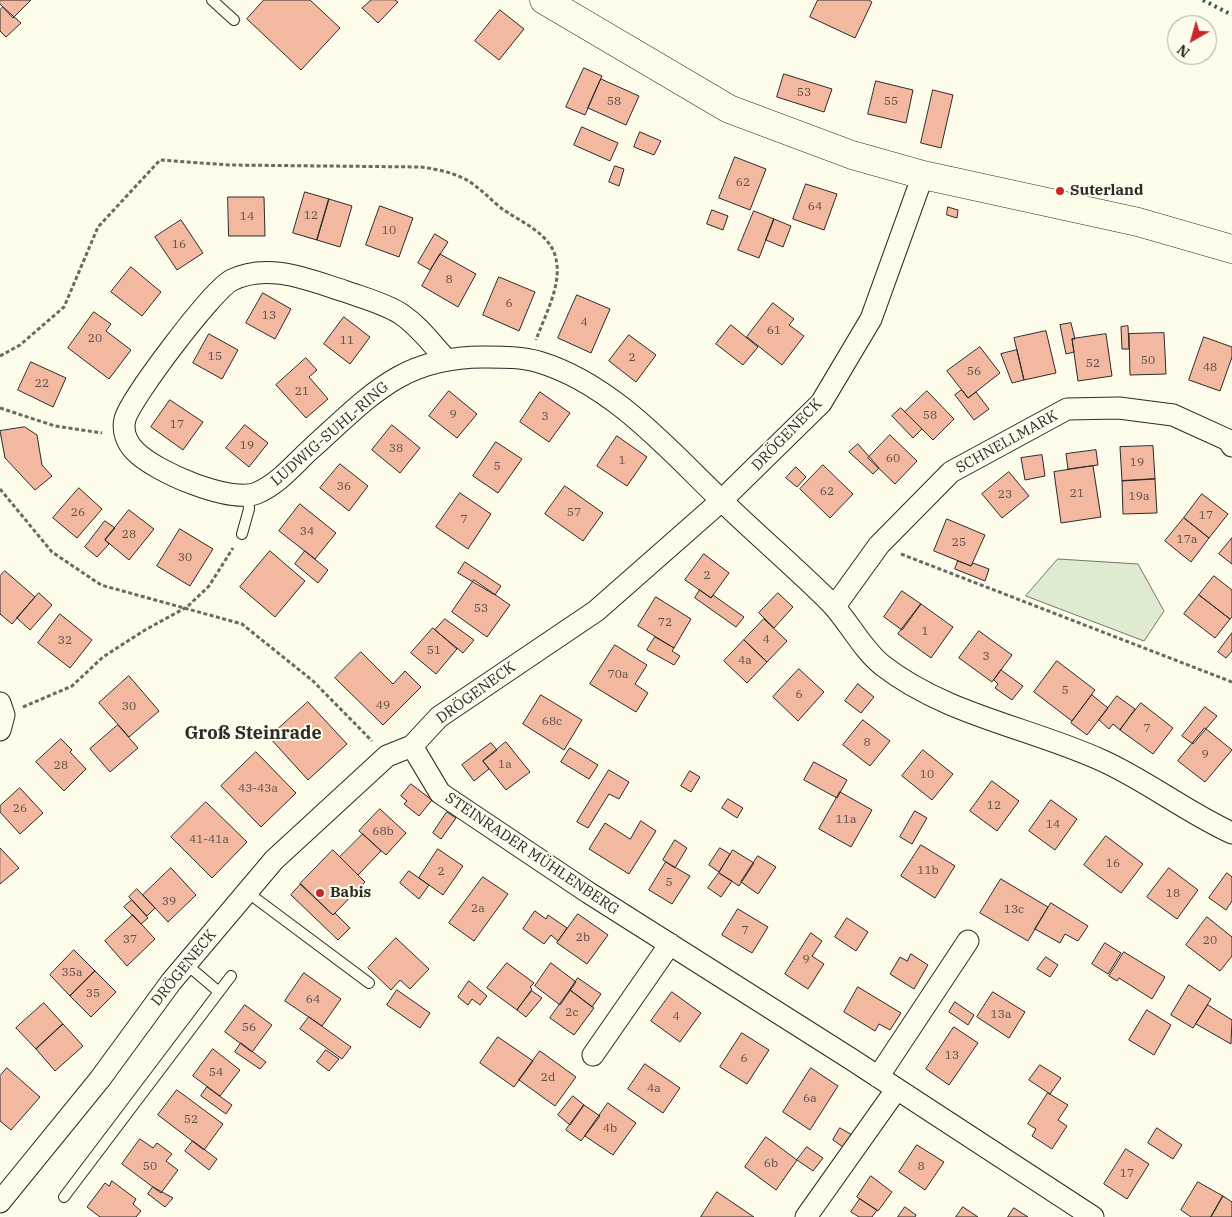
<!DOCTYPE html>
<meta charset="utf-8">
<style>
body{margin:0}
#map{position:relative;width:1232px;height:1217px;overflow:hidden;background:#fdfbea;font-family:"IBM Plex Serif",serif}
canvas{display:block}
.north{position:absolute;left:1167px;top:15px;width:50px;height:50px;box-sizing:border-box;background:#fdfbea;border:1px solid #a9a89e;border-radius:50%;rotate:218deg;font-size:14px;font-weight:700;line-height:20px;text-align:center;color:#2b2b2b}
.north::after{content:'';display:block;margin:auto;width:18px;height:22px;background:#c62828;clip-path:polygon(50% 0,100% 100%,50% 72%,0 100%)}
</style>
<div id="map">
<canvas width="1232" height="1217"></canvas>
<div class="north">N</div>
</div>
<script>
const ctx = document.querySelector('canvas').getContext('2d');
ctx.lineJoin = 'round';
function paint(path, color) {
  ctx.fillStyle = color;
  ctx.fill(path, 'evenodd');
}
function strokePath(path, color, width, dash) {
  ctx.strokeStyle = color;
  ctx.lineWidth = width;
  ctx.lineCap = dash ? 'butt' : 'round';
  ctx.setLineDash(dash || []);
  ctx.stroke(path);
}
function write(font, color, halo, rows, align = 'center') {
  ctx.font = font + ' "IBM Plex Serif",serif';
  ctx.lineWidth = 4;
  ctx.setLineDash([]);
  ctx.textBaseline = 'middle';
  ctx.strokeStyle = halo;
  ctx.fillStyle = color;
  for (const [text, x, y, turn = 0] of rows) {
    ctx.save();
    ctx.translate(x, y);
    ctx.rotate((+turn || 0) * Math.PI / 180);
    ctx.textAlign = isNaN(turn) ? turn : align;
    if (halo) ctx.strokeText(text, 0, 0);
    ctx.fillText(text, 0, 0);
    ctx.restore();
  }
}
const green = new Path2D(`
 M 1058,559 L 1138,564 L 1164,611 L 1144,641 L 1026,596 Z`);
paint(green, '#deebd1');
strokePath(green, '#74746e', 1);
const building = new Path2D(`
 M 0,0 L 31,0 L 13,18 L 0,4 Z
 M 264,0 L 310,0 L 340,28 L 301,70 L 247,19 Z
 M 395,0 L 398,2 L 378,23 L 362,8 L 371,0 Z
 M 818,0 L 869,0 L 872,2 L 855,38 L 810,17 Z
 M 3,7 L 21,23 L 6,37 L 0,31 L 0,10 Z
 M 500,10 L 524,29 L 499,60 L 475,41 Z
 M 584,68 L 602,76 L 585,115 L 566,107 Z
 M 784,74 L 832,89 L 824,112 L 777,97 Z
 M 601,79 L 639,96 L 626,125 L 588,108 Z
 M 876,81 L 913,90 L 906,123 L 868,114 Z
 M 933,90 L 953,95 L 941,148 L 921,143 Z
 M 582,127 L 618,143 L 610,161 L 574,145 Z
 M 640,132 L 661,141 L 654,155 L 634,147 Z
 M 735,157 L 766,169 L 750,210 L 719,198 Z
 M 615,166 L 624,169 L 619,186 L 609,182 Z
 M 806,184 L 837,194 L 824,230 L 793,219 Z
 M 305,192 L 329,199 L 317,240 L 293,233 Z
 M 228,197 L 264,197 L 265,236 L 229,236 Z
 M 329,199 L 352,206 L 340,247 L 317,240 Z
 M 380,206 L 413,218 L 399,257 L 366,245 Z
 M 948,207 L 958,210 L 957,218 L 947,215 Z
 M 712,210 L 728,216 L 723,230 L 707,224 Z
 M 754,211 L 774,219 L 759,258 L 738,250 Z
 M 774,219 L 791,226 L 783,247 L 766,240 Z
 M 181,220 L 203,253 L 177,270 L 155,237 Z
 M 435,234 L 448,242 L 430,270 L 418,263 Z
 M 440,254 L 476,274 L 458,307 L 422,286 Z
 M 131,267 L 161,292 L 142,316 L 111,292 Z
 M 499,277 L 535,292 L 519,331 L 483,315 Z
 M 263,293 L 291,309 L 275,339 L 246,323 Z
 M 577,295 L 610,309 L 591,353 L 558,338 Z
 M 773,303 L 794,319 L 789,325 L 804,336 L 782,365 L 747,337 Z
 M 94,312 L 111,324 L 106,331 L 131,350 L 109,379 L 68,348 Z
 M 344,317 L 370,337 L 350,364 L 324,344 Z
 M 1071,323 L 1075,339 L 1072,339 L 1074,352 L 1066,354 L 1060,325 Z
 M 731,325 L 758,347 L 743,365 L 716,344 Z
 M 1128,326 L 1129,349 L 1122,349 L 1121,327 Z
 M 1046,331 L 1056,373 L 1024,380 L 1014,338 Z
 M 1164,333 L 1166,374 L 1130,375 L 1129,334 Z
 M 209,334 L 238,350 L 222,379 L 193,363 Z
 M 1106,334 L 1112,376 L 1078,381 L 1072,339 Z
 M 629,335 L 656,355 L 636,382 L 609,361 Z
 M 1204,337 L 1232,347 L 1232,357 L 1220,391 L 1189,380 Z
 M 980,347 L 1000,373 L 968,398 L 947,371 Z
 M 1017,350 L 1024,380 L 1012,383 L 1001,354 Z
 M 306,358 L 317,370 L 309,377 L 328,399 L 306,418 L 276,385 Z
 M 31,362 L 66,378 L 53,407 L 18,390 Z
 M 962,390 L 968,398 L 976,392 L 989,409 L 974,420 L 955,395 Z
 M 449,391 L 477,414 L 457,438 L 429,416 Z
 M 927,391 L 954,419 L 933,440 L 905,412 Z
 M 540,392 L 570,413 L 549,442 L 520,422 Z
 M 170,400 L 203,422 L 183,450 L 151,427 Z
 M 901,408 L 922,429 L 913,438 L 892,416 Z
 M 245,425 L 268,443 L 249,467 L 226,448 Z
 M 392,425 L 420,448 L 400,473 L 372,450 Z
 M 25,427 L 37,435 L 42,465 L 52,476 L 35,490 L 5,458 L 0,431 Z
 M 890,435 L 917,461 L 895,484 L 868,458 Z
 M 617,436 L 647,457 L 627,486 L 597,466 Z
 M 496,442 L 522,459 L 498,493 L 473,476 Z
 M 858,444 L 879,468 L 873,474 L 849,452 Z
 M 1153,446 L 1155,479 L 1122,481 L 1120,447 Z
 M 1096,450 L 1098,465 L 1068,469 L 1066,454 Z
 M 1042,455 L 1045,476 L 1025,480 L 1021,458 Z
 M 340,464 L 368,486 L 349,511 L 320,488 Z
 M 823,465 L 853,494 L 830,518 L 800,489 Z
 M 1093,466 L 1101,517 L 1061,523 L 1054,472 Z
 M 796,467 L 806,477 L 797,487 L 786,478 Z
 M 1009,472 L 1029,496 L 1002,518 L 982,494 Z
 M 1155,479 L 1157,513 L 1123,514 L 1122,481 Z
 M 565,486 L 603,513 L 583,541 L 545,514 Z
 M 79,488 L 102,509 L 77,538 L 53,518 Z
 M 460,493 L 491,514 L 468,549 L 436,527 Z
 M 1202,494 L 1228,514 L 1209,538 L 1184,518 Z
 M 300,504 L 336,533 L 315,559 L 279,531 Z
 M 129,510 L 154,529 L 129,560 L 105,540 Z
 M 1184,518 L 1209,538 L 1191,562 L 1165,541 Z
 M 947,519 L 985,535 L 971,566 L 934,551 Z
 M 105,521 L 115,528 L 105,540 L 109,544 L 97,557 L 85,547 Z
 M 180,529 L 213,549 L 190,586 L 157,566 Z
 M 1232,538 L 1232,564 L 1219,554 Z
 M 270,551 L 305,581 L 275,617 L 240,587 Z
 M 305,551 L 328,570 L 318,583 L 295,564 Z
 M 704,554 L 729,573 L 711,598 L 685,580 Z
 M 958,561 L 971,566 L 973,563 L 989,569 L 985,581 L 955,569 Z
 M 465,562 L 501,586 L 495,595 L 458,573 Z
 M 5,571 L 35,597 L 12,624 L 0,614 L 0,576 Z
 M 1214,576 L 1232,590 L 1232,617 L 1230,619 L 1199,595 Z
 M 474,580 L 510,605 L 487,637 L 452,612 Z
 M 700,590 L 711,598 L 713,595 L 744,617 L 736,627 L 695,598 Z
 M 902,591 L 921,604 L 902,630 L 884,617 Z
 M 39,593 L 52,605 L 30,630 L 17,618 Z
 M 778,593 L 793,607 L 774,628 L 759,613 Z
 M 1199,595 L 1230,619 L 1215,638 L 1184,614 Z
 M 656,597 L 691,619 L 674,648 L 638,626 Z
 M 921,604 L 953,627 L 931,658 L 898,634 Z
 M 60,614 L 92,640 L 70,668 L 38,643 Z
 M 445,619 L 474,640 L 463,653 L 435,630 Z
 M 764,619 L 787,641 L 767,662 L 744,640 Z
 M 433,628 L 457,649 L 436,674 L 411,653 Z
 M 979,631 L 1012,655 L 992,682 L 959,658 Z
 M 1232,633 L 1232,651 L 1226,658 L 1218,652 Z
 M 655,637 L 674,648 L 672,651 L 680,656 L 674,665 L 647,650 Z
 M 744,640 L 767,662 L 747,683 L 724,661 Z
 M 615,645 L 647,665 L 635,684 L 648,693 L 636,712 L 590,684 Z
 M 361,652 L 393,684 L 405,671 L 421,687 L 383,725 L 335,678 Z
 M 1057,661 L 1095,690 L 1072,721 L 1034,692 Z
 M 799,669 L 824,692 L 798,721 L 773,697 Z
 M 1001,670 L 1023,686 L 1012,700 L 995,688 L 998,684 L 994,680 Z
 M 129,676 L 159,711 L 129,737 L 99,703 Z
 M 858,684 L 874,697 L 861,713 L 845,701 Z
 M 541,695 L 582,720 L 564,750 L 523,724 Z
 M 1092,695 L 1108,708 L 1087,735 L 1071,723 Z
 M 1117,696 L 1135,709 L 1120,730 L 1113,724 L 1109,729 L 1099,720 Z
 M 308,702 L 347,744 L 308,780 L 269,737 Z
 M 1141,703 L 1173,728 L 1153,754 L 1120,730 Z
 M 1205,707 L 1217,716 L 1193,744 L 1182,736 Z
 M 863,720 L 890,741 L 870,766 L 843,745 Z
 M 118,725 L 138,748 L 110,772 L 90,749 Z
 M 1205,728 L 1232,750 L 1205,782 L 1178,761 Z
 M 61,739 L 72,750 L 70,752 L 86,769 L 64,791 L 36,762 Z
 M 506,742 L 530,772 L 506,790 L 483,761 Z
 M 491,743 L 497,750 L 483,761 L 489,769 L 474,781 L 462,765 Z
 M 570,748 L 598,765 L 589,779 L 561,762 Z
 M 923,750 L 953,774 L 932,800 L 902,776 Z
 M 256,752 L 296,793 L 261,827 L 221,786 Z
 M 814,762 L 847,780 L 837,798 L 804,780 Z
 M 609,770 L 629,782 L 619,799 L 609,794 L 588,828 L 577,822 Z
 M 690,771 L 700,777 L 691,792 L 681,786 Z
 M 992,781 L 1019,801 L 997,831 L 970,811 Z
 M 411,784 L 432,800 L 419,816 L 404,804 L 407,801 L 401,796 Z
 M 20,788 L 43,813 L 20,834 L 0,812 L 0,806 Z
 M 840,792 L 872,810 L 851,847 L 819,829 Z
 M 728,799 L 743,808 L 737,818 L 722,808 Z
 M 1051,800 L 1077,819 L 1055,850 L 1029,831 Z
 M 206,802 L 247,842 L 212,878 L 171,837 Z
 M 380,809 L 406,833 L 386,855 L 359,831 Z
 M 915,811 L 927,818 L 912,844 L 900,837 Z
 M 447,812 L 456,818 L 441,839 L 433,833 Z
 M 641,821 L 656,831 L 629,874 L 589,849 L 605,823 L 630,839 Z
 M 363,834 L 381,851 L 358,875 L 340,857 Z
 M 1106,836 L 1143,864 L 1121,893 L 1084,865 Z
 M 675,840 L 687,848 L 675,868 L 663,860 Z
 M 921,845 L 955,866 L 935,898 L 901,876 Z
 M 0,848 L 19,868 L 0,884 Z
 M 720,848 L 730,854 L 719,872 L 709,865 Z
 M 438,849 L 463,866 L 443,895 L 419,878 Z
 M 333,850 L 365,882 L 333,915 L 300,884 Z
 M 733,850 L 754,863 L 739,886 L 719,873 Z
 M 758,856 L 776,867 L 758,894 L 741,882 Z
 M 666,862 L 690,876 L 672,904 L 649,890 Z
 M 171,868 L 196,895 L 168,922 L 143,895 Z
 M 1169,868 L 1198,890 L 1177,919 L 1147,897 Z
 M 409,871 L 429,885 L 419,899 L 400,883 Z
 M 719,873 L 732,881 L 721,897 L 708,888 Z
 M 1227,873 L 1232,877 L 1232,901 L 1226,910 L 1209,898 Z
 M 483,877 L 508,894 L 474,941 L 449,923 Z
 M 1001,879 L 1048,907 L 1028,941 L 980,913 Z
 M 301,884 L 333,915 L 335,913 L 350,928 L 338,940 L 291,895 Z
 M 137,889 L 155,908 L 147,916 L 129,897 Z
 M 132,900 L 148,918 L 141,924 L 124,907 Z
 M 1051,903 L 1088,926 L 1078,941 L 1065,934 L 1060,943 L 1035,929 Z
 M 738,909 L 768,927 L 752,953 L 722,935 Z
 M 535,911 L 546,919 L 548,915 L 567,928 L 558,941 L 551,935 L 544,944 L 523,929 Z
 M 578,914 L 608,935 L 587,964 L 557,943 Z
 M 133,915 L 155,939 L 127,966 L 105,941 Z
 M 1207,917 L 1232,937 L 1232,956 L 1220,971 L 1186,945 Z
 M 847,918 L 868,932 L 856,951 L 835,937 Z
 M 811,933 L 822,941 L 812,956 L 824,964 L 808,989 L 785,974 Z
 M 396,938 L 429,969 L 410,989 L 400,980 L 391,990 L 368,968 Z
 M 1105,943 L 1121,953 L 1108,974 L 1092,964 Z
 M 74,950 L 95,971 L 70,996 L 50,975 Z
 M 1124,952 L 1165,977 L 1152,999 L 1119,978 L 1117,981 L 1109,976 Z
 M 911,954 L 928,965 L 914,989 L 890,974 L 900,957 L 907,961 Z
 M 1046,957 L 1058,965 L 1050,977 L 1037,969 Z
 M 507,963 L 534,983 L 530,987 L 532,989 L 517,1010 L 487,988 Z
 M 551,963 L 576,982 L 560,1005 L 535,986 Z
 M 95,971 L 116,992 L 91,1017 L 70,996 Z
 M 304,973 L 341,999 L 322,1026 L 285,1001 Z
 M 578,978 L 601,994 L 592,1007 L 570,990 Z
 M 469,981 L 487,996 L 480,1005 L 472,999 L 468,1005 L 458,997 Z
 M 1189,985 L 1211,999 L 1193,1028 L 1171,1015 Z
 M 858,987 L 901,1013 L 890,1030 L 879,1024 L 875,1031 L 844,1012 Z
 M 397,990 L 430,1013 L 420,1028 L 387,1005 Z
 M 570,990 L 594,1008 L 574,1035 L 550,1018 Z
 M 532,991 L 542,998 L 526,1017 L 517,1010 Z
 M 672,992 L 701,1013 L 680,1042 L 651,1021 Z
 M 993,992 L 1025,1012 L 1009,1038 L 977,1017 Z
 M 955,1002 L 974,1015 L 968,1025 L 949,1012 Z
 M 44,1003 L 63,1024 L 36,1049 L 16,1028 Z
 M 245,1005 L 272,1025 L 252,1052 L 225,1032 Z
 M 1208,1005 L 1232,1020 L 1231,1044 L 1196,1024 Z
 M 1147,1010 L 1171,1025 L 1154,1055 L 1129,1040 Z
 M 309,1017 L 351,1047 L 342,1059 L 300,1029 Z
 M 63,1024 L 83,1046 L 55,1071 L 36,1049 Z
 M 954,1027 L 978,1043 L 949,1085 L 926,1069 Z
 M 742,1033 L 769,1050 L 747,1084 L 720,1067 Z
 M 498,1037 L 533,1061 L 514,1087 L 480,1063 Z
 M 241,1043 L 266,1062 L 260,1069 L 235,1052 Z
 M 213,1049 L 240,1070 L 220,1096 L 193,1076 Z
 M 326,1050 L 339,1059 L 329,1071 L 317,1062 Z
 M 540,1051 L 576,1077 L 555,1106 L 519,1080 Z
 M 645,1064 L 680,1088 L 663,1113 L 628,1089 Z
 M 1040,1065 L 1061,1078 L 1050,1094 L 1029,1080 Z
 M 7,1068 L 40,1097 L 11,1130 L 0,1121 L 0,1076 Z
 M 811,1068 L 838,1086 L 810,1130 L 783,1112 Z
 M 207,1087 L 232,1105 L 226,1114 L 201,1096 Z
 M 177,1090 L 223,1124 L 204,1150 L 158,1115 Z
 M 1048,1093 L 1068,1105 L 1058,1120 L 1067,1126 L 1052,1149 L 1032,1136 L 1036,1129 L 1028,1124 Z
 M 573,1096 L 584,1105 L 570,1125 L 558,1115 Z
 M 608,1103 L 636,1123 L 613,1155 L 585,1136 Z
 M 584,1105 L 600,1116 L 581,1141 L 566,1130 Z
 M 840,1128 L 854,1136 L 846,1149 L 833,1140 Z
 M 1157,1128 L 1182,1145 L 1173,1159 L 1148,1143 Z
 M 766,1137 L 797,1160 L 776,1190 L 745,1167 Z
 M 140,1139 L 153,1148 L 157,1143 L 172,1154 L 166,1161 L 178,1170 L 161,1193 L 122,1164 Z
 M 193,1141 L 217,1159 L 209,1170 L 185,1151 Z
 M 917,1145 L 944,1162 L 925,1190 L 899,1172 Z
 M 807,1147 L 823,1158 L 813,1171 L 797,1160 Z
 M 1126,1149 L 1149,1164 L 1127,1199 L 1104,1184 Z
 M 871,1176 L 892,1192 L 878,1211 L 857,1197 Z
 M 112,1181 L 136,1199 L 133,1204 L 141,1211 L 136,1217 L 100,1217 L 87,1207 L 105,1183 L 109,1186 Z
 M 1198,1182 L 1223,1196 L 1211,1217 L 1191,1217 L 1181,1210 Z
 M 153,1187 L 173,1198 L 165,1207 L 148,1194 Z
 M 717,1192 L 754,1217 L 701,1217 Z
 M 1223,1196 L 1232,1202 L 1232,1217 L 1211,1217 Z
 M 860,1199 L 877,1210 L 872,1217 L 859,1217 L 851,1212 Z
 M 905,1207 L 916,1215 L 915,1217 L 898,1217 Z
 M 963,1207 L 978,1217 L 956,1217 Z
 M 1014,1208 L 1028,1217 L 1008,1217 Z`);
paint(building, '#f2b8a0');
strokePath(building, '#2b2b2b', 1);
const lane = new Path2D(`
 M 212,0 L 234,20
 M 242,534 L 249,509 L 248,496
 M 247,892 L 369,983
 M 186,964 L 219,992
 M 64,1197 L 231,976`);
const street = new Path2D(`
 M 445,358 C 431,343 419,326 401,314 C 384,303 363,298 344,291 C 309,280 268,262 232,280 C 213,289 131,398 125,419 C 122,431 127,443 135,451 C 155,472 231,504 257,493 C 279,484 295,463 312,448 C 370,396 402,356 486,357 C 504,357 522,357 539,362 C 612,384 668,449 721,500 C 757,535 796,568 831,603 C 849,622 862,649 882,665 C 946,715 1028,727 1101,760 C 1146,780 1186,812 1232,833
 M 835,606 L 879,545 L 951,472 L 1067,409 L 1119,408 L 1173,415 L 1228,440 L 1232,446
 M 0,703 L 4,715 L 0,730
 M 412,746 L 440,793 L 589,893 L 851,1059 L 1093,1217
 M 593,1055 L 670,944
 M 878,1077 L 968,941
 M 0,1202 L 100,1079 L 171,982 L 274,860 L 387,756 L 412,746 L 439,717 L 596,611 L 721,501 L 821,403 L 871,319 L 923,175
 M 806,1217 L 896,1090`);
const secondary = new Path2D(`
 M 544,0 L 729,109 L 852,155 L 923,175 L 1138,222 L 1232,249`);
strokePath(lane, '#2b2b2b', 12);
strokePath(street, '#2b2b2b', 23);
strokePath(secondary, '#2b2b2b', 29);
strokePath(new Path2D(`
 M 0,356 L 20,345 L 64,307 L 98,227 L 160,160 L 229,165 L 421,167 C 436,169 451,172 465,179 C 479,187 489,198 501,208 C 520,222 551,233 556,259 C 562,285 545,315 536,340
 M 0,408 L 55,426 L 102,433
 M 0,489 L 52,552 L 101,585 L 242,624 L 313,681 L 372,741
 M 901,554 L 1232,682
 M 23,707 L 72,686 L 103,657 L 145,630 L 187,607 L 209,586 L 233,548`), '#6a6964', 3, [4, 2.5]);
strokePath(lane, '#fdfbea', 10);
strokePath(street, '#fdfbea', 21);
strokePath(secondary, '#fdfbea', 28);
strokePath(new Path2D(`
 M 1203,0 L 1232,15`), '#34623c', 4, [2.5, 4]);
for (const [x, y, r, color] of [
 [1060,191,5,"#c62828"],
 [320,893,5,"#c62828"]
]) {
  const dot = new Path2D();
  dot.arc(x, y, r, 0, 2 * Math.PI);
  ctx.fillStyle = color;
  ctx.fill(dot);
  strokePath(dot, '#fdfbea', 2);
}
write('12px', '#5d4e48', null, [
 ["53",804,93],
 ["58",614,102],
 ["55",891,102],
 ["62",743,183],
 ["64",815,207],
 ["12",311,216],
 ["14",247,217],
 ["10",389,231],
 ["16",179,245],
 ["8",449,280],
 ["6",509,304],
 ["13",269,316],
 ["4",584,323],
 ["61",774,331],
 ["20",95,339],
 ["11",347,341],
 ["15",215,357],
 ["2",632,358],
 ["50",1148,361],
 ["52",1093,364],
 ["48",1210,368],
 ["56",974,372],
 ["22",42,384],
 ["21",302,392],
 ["9",453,415],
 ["58",930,416],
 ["3",545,417],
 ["17",177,425],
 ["19",247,446],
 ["38",396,449],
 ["60",893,459],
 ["1",622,461],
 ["19",1137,463],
 ["5",497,467],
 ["36",344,487],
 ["62",827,492],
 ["21",1077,494],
 ["23",1005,495],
 ["19a",1139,497],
 ["26",78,513],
 ["57",574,513],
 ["17",1206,516],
 ["7",464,520],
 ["34",307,532],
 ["28",129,535],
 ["17a",1187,540],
 ["25",959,543],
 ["30",185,558],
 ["2",707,576],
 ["53",481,609],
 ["72",665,623],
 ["1",925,632],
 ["4",766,640],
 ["32",65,641],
 ["51",434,651],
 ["3",986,657],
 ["4a",745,661],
 ["70a",618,675],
 ["5",1065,691],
 ["6",799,695],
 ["49",383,706],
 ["30",129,707],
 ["68c",552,722],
 ["7",1147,729],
 ["8",867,743],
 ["9",1205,755],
 ["1a",505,765],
 ["28",61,766],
 ["10",927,775],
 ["43-43a",258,789],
 ["12",994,806],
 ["26",20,809],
 ["11a",846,820],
 ["14",1053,825],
 ["68b",383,832],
 ["41-41a",209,840],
 ["16",1113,864],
 ["11b",928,871],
 ["2",441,872],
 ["5",669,883],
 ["18",1173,894],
 ["39",169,902],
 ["2a",478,909],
 ["13c",1014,910],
 ["7",745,931],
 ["2b",583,938],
 ["37",130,940],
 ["20",1210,941],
 ["9",806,960],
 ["35a",72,973],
 ["35",93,994],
 ["64",313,1000],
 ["2c",572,1013],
 ["13a",1001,1015],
 ["4",676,1017],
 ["56",249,1028],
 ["13",952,1056],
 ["6",744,1059],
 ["54",216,1073],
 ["2d",548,1078],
 ["4a",654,1089],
 ["6a",810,1099],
 ["52",191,1120],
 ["4b",610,1129],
 ["6b",771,1164],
 ["50",150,1167],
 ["8",921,1167],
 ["17",1127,1174]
]);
write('bold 15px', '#2b2b2b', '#fdfbea', [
 ["Suterland",1070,191],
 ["Babis",330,893]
], 'left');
write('15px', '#2b2b2b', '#fdfbea', [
 ["LUDWIG-SUHL-RING",330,434,-41],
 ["DRÖGENECK",787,435,-46],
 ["SCHNELLMARK",1007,442,-29],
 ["DRÖGENECK",476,693,-36],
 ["STEINRADER MÜHLENBERG",532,854,34],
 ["DRÖGENECK",184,968,-51]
]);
write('bold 18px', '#2b2b2b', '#fdfbea', [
 ["Groß Steinrade",253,734]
]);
</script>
